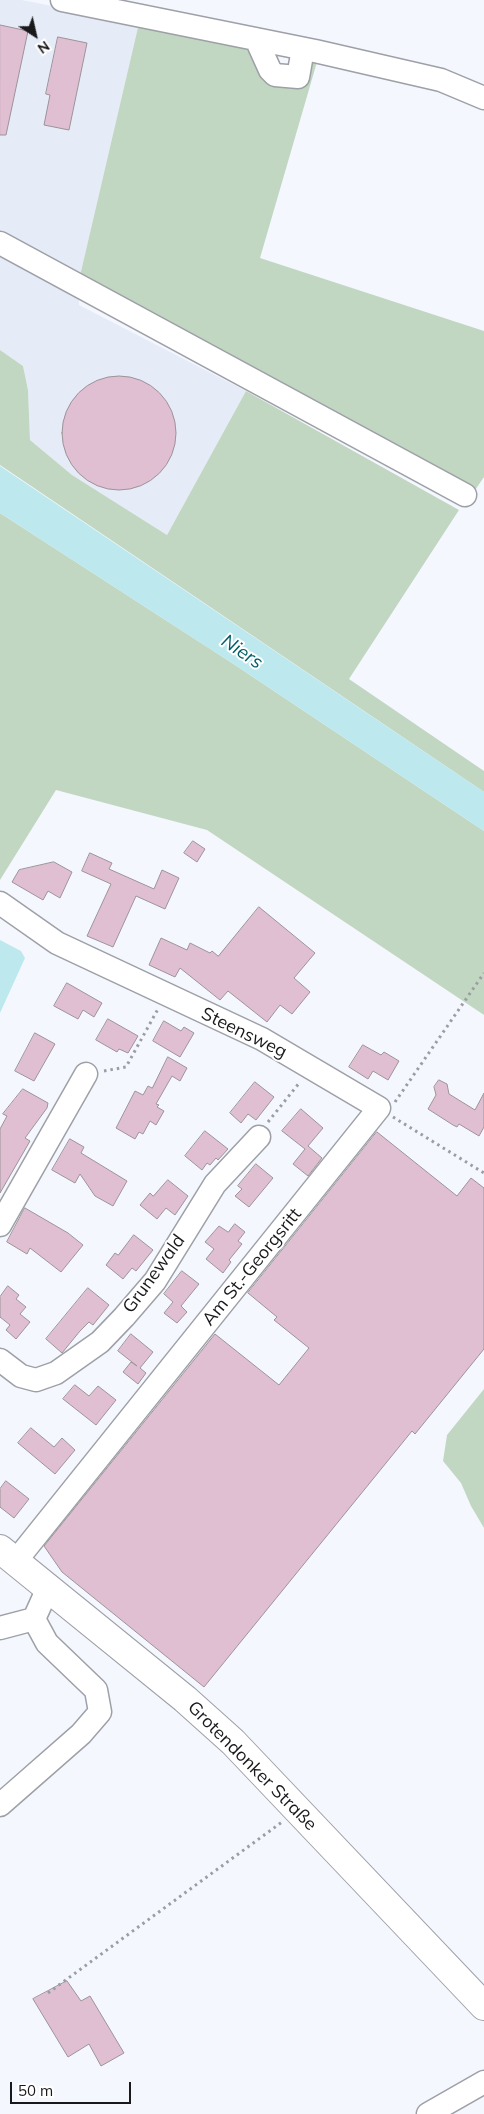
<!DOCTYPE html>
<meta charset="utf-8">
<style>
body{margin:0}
#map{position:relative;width:484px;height:2114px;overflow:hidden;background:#f5f7ff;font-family:Mulish,sans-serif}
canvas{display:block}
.north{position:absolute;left:10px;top:10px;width:50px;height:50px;-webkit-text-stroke:4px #fff;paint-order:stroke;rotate:145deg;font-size:14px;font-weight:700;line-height:20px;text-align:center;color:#19191c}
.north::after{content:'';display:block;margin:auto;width:18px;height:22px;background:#19191c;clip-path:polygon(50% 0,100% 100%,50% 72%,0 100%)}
.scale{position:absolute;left:10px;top:2082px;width:121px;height:22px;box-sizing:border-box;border:2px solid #19191c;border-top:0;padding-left:6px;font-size:15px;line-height:18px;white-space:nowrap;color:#19191c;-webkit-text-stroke:4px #fff;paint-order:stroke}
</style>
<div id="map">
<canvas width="484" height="2114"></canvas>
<div class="north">N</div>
<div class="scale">50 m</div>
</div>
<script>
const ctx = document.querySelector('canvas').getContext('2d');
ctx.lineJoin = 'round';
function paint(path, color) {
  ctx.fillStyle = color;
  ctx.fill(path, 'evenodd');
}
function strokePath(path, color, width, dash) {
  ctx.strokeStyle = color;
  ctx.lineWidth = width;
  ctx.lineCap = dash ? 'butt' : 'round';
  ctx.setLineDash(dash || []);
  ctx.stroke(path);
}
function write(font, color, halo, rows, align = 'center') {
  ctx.font = font + ' Mulish,sans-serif';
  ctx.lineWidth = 4;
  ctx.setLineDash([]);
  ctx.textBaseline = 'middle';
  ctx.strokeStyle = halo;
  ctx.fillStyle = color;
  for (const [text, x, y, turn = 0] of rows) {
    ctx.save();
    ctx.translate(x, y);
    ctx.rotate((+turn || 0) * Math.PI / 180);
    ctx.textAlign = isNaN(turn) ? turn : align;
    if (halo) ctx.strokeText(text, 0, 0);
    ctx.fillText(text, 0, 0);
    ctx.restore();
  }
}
paint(new Path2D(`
 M 0,0 L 22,0 L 139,23 L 79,280 L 79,305 L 246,391 L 167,535 L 72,475 L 30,440 L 28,390 L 23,366 L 0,350 Z`), '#e6ebf8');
paint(new Path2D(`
 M 139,23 L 246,46 L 262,70 L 308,61 L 319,55 L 260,258 L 484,331 L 484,477 L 471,496 L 79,280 Z
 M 0,350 L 23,366 L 28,390 L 30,440 L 72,475 L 167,535 L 246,391 L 459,510 L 349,679 L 484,771 L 484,792 L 0,465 Z
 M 0,513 L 232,663 L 484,831 L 484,1015 L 207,830 L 56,790 L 0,880 Z
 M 484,1389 L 484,1528 L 471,1506 L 461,1483 L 443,1461 L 447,1435 Z`), '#c1d7c2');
paint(new Path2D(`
 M 0,466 L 484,792 L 484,831 L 232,663 L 0,513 Z
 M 0,940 L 21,951 L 25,958 L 0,1013 Z`), '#bde8ee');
const building = new Path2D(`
 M 0,25 L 28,31 L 6,135 L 0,135 Z
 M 58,37 L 87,43 L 69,130 L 44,125 L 50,95 L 46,94 Z
 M62 433a57 57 0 1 1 114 0a57 57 0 1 1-114 0Z
 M 193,841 L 205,849 L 197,862 L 184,853 Z
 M 90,853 L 112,863 L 109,869 L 154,889 L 162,870 L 179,878 L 165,909 L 136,896 L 113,947 L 87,936 L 111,884 L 82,871 Z
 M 54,862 L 72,872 L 60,898 L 48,891 L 43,900 L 12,882 L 19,870 Z
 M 259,907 L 315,953 L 294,978 L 310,992 L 292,1014 L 280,1005 L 267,1022 L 228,991 L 220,1000 L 180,968 L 175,977 L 149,965 L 161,938 L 187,950 L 190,943 L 210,953 L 212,951 L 218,956 Z
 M 67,983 L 102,1003 L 94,1017 L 83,1010 L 78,1019 L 54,1006 Z
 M 108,1019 L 138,1036 L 128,1053 L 119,1049 L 117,1052 L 96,1040 Z
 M 164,1021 L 181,1031 L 184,1027 L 194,1033 L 180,1057 L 153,1041 Z
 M 35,1033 L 55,1044 L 34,1081 L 15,1071 Z
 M 363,1045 L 381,1055 L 384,1052 L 399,1061 L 388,1080 L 373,1071 L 368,1079 L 349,1067 Z
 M 168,1057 L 187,1068 L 180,1081 L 172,1076 L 156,1104 L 159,1105 L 157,1107 L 164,1111 L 156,1125 L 150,1121 L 143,1134 L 139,1132 L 135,1139 L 116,1128 L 135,1091 L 143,1095 L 148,1086 L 152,1088 Z
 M 439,1080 L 447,1084 L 449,1094 L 475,1110 L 484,1093 L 484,1127 L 479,1136 L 459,1124 L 457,1127 L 453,1125 L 428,1109 L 436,1095 L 434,1087 Z
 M 255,1082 L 274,1097 L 256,1120 L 248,1114 L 241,1123 L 230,1113 Z
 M 23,1089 L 48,1103 L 47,1108 L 25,1138 L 30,1141 L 0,1193 L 0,1129 L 7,1116 L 3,1114 Z
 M 301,1109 L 323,1128 L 308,1146 L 322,1158 L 308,1176 L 293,1164 L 305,1149 L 282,1131 Z
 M 205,1131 L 228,1149 L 218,1160 L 216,1158 L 210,1165 L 207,1163 L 202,1170 L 185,1156 Z
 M 377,1132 L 457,1196 L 471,1178 L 484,1188 L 484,1349 L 415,1434 L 412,1431 L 204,1687 L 62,1572 L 44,1546 L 215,1334 L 279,1385 L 309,1348 L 274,1320 L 277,1317 L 248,1293 Z
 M 70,1139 L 84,1147 L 81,1153 L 127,1181 L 113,1206 L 95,1196 L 80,1174 L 75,1183 L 52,1170 Z
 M 256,1164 L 273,1178 L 249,1207 L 235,1196 L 242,1189 L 238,1186 Z
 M 168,1180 L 188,1196 L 175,1215 L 166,1208 L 157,1219 L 140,1205 L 150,1193 L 153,1196 Z
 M 25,1208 L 68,1233 L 83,1245 L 61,1272 L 30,1248 L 27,1254 L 7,1242 Z
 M 235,1224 L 245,1232 L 238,1241 L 242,1244 L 229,1260 L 231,1262 L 223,1273 L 206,1259 L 214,1249 L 205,1242 L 219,1226 L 228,1232 Z
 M 134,1235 L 153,1250 L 136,1271 L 132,1268 L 123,1279 L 106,1265 L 115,1253 L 118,1255 Z
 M 182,1271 L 199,1284 L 181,1306 L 187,1312 L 177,1323 L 164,1313 L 173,1302 L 164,1294 Z
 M 8,1286 L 19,1295 L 16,1299 L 26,1307 L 20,1314 L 30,1322 L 16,1339 L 6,1330 L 10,1325 L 0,1317 L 0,1297 Z
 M 88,1288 L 109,1305 L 93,1325 L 89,1322 L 80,1331 L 62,1353 L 46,1339 Z
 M 131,1334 L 153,1352 L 140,1368 L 146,1373 L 138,1384 L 123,1372 L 131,1362 L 137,1366 L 118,1351 Z
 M 75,1385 L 89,1396 L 98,1386 L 116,1400 L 96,1425 L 63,1399 Z
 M 31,1428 L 54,1447 L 62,1438 L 75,1450 L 55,1474 L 18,1443 Z
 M 6,1481 L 29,1499 L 14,1518 L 0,1507 L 0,1489 Z
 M 67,1981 L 81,2001 L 90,1996 L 124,2053 L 101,2066 L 89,2044 L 68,2057 L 33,1999 Z`);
paint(building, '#e0bfd3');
strokePath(building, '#9c9499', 1);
const minor = new Path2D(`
 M 62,0 L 315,51 L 441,80 L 484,98
 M 256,39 L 270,70 L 275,75 L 298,77 L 303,49
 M 0,243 L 465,495
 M 0,903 L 57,943 L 262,1039 L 379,1108 L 15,1562
 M 0,1225 L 86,1074
 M 0,1360 L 21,1376 L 36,1380 L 56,1373 L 100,1342 L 124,1317 L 155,1281 L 215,1184 L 259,1137
 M 0,1628 L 34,1619
 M 0,1805 L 81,1734 L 100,1712 L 96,1690 L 47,1643 L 34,1619 L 48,1588
 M 428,2114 L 484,2082`);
const major = new Path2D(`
 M 0,1549 L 185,1699 L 233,1742 L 484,2006`);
strokePath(minor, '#9ea0a7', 25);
strokePath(major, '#9ea0a7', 30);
strokePath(new Path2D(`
 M 104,1071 L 126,1067 L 158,1009
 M 395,1102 L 484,973
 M 393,1117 L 484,1173
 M 268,1122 L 300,1082
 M 48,1993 L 282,1822`), '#9c9da3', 3, [2.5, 4]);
strokePath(minor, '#fff', 22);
strokePath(major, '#fff', 28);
write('18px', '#19191c', '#fff', [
 ["Steensweg",244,1033,26],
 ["Am St.-Georgsritt",252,1267,-51],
 ["Grunewald",154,1274,-54],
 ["Grotendonker Straße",252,1766,45]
]);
write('italic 19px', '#005e67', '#fff', [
 ["Niers",242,652,34]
]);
</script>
